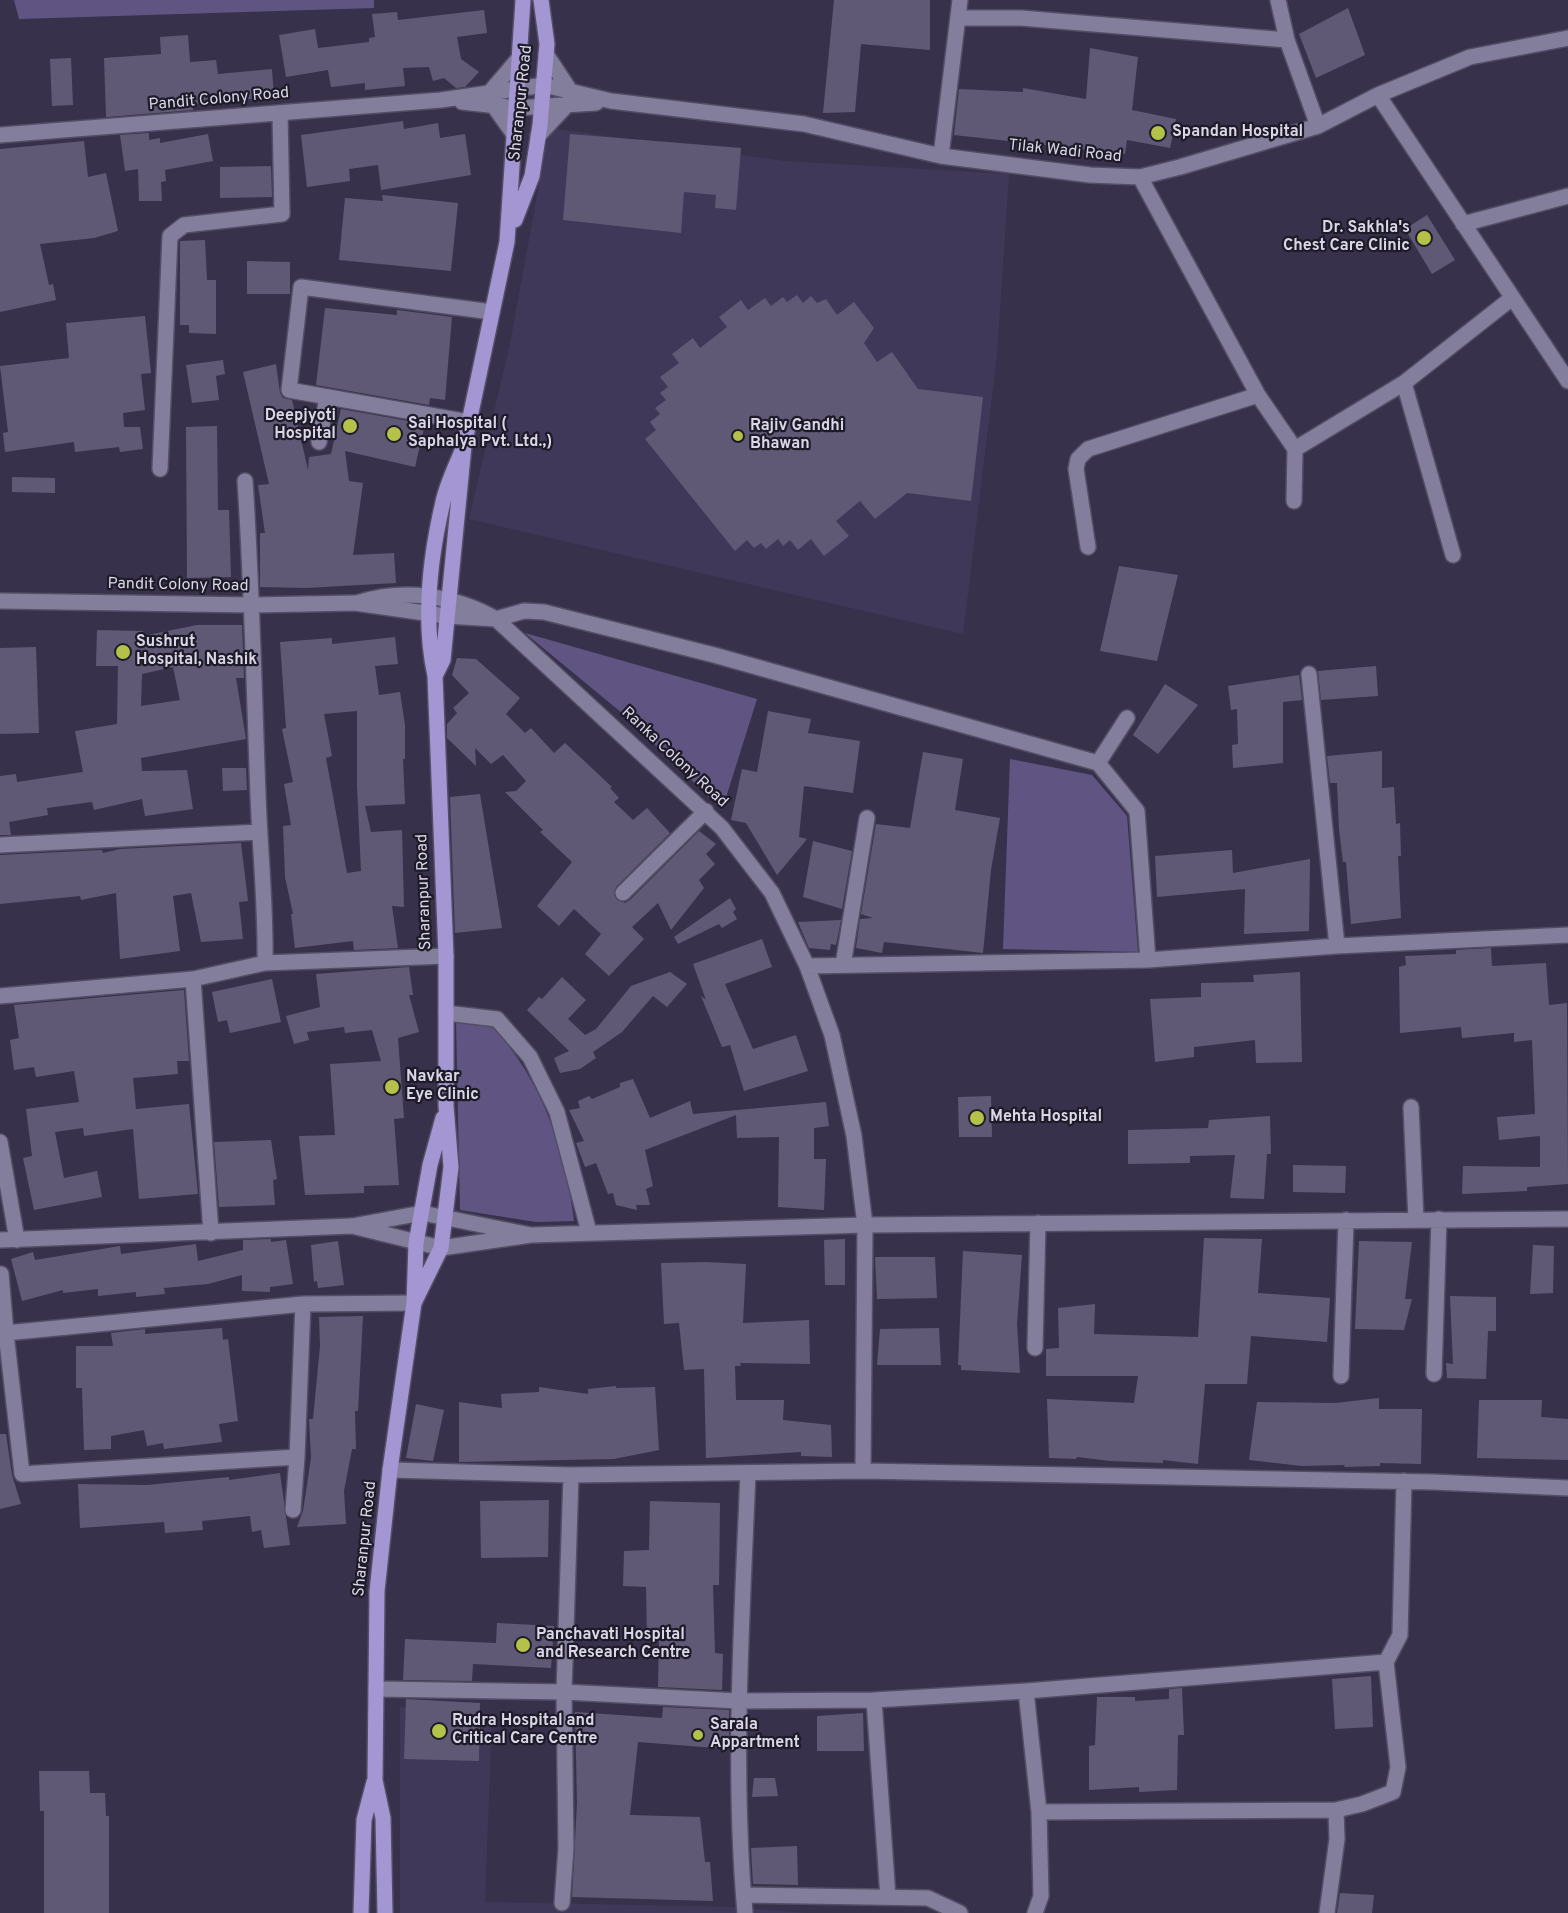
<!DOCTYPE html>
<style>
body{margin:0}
canvas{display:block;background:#38314c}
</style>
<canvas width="1568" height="1913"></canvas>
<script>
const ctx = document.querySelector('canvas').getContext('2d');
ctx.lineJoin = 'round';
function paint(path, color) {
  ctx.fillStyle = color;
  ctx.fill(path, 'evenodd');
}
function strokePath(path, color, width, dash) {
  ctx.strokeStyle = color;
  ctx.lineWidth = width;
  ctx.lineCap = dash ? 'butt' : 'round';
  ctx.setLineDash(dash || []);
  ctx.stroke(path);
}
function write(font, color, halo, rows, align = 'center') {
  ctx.font = font + ' Overpass,sans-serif';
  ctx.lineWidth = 4.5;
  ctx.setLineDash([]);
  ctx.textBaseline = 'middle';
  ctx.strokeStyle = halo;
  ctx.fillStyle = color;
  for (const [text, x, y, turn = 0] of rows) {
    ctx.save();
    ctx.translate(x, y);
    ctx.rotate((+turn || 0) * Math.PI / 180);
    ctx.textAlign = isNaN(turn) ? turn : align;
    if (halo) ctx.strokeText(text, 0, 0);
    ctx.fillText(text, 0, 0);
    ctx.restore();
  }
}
paint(new Path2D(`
 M 556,129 L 784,161 L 1009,174 L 997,354 L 963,634 L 469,519 L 510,344 L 547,141 Z
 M 400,1707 L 492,1714 L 485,1902 L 732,1907 L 806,1913 L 400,1913 Z`), '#403859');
paint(new Path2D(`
 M 14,0 L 374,0 L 374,8 L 19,19 Z
 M 525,633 L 757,699 L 722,810 L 628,718 Z
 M 1010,759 L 1092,775 L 1127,816 L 1138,952 L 1003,949 Z
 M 456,1020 L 491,1025 C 541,1078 566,1150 574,1221 L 536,1222 L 460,1210 Z`), '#605582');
paint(new Path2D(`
 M 834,0 L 930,0 L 930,50 L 861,44 L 855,112 L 823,113 Z
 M 1348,8 L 1365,55 L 1316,78 L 1299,34 Z
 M 484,10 L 487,33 L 457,37 L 461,59 L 479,72 L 465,87 L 456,88 L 444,78 L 433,81 L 429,67 L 403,68 L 405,86 L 365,90 L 365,83 L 331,87 L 328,70 L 286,77 L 279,35 L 315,29 L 318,48 L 369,42 L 369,38 L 375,37 L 372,14 L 397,12 L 398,20 Z
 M 188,35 L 190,62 L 216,60 L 218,74 L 272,69 L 274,97 L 193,104 L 193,110 L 106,117 L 104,58 L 161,54 L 160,37 Z
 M 1090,48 L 1138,57 L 1132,110 L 1176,119 L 1170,148 L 1127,140 L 1125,154 L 954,135 L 959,89 L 1023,92 L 1023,88 L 1086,99 Z
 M 71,58 L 73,105 L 52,106 L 50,59 Z
 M 403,121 L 404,129 L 438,123 L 440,138 L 465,134 L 471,175 L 381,190 L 378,165 L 349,169 L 350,181 L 307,187 L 301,135 Z
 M 149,133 L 149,140 L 160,138 L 160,143 L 208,134 L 213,161 L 165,170 L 166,181 L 161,182 L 162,201 L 139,201 L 138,169 L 125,171 L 120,135 Z
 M 570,134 L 741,148 L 736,210 L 715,208 L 716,195 L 684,192 L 681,233 L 563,220 Z
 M 84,141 L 88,177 L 106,173 L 118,231 L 94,238 L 40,244 L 49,285 L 53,284 L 56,300 L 0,312 L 0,149 Z
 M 271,166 L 272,197 L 220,198 L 220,167 Z
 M 382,195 L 458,203 L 451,271 L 339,260 L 345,198 L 383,201 Z
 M 1427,215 L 1455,260 L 1432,274 L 1405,229 Z
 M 205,240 L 207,280 L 216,280 L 216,334 L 189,333 L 189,325 L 180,325 L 180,241 Z
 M 247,261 L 290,262 L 290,294 L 247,294 Z
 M 797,295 L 803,303 L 811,296 L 817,303 L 826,299 L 837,315 L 854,302 L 874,328 L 864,343 L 877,362 L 892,352 L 918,389 L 983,397 L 971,501 L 907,493 L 875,519 L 860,501 L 836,521 L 849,536 L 824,556 L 811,539 L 798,550 L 790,540 L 783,546 L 778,539 L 766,549 L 761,543 L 754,548 L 747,540 L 735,551 L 645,439 L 656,430 L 650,422 L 660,414 L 655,408 L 666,400 L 660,393 L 668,387 L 660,377 L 679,363 L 672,354 L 693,338 L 700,348 L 727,327 L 719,317 L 741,300 L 748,310 L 765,298 L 771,306 L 783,297 L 787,302 Z
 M 325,308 L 397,315 L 397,310 L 452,317 L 445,400 L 430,398 L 429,405 L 316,385 Z
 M 145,316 L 151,373 L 141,374 L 145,410 L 123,413 L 124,427 L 140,427 L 143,449 L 120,452 L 119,447 L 75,452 L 74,442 L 5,452 L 3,433 L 8,432 L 0,366 L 69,358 L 66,323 Z
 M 223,360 L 225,374 L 216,376 L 219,400 L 192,403 L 186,365 Z
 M 276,364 L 280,393 L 283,398 L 292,400 L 308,470 L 309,457 L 331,454 L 341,409 L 425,424 L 415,467 L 345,451 L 349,481 L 363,483 L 353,555 L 394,553 L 396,583 L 306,588 L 260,587 L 260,533 L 265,533 L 258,485 L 269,484 L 243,372 Z
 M 217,426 L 218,510 L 229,510 L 231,577 L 187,578 L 186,427 Z
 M 12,477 L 55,478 L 55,493 L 12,492 Z
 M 1119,566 L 1178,575 L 1157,661 L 1100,651 Z
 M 197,625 L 242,625 L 244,678 L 236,678 L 246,739 L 141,758 L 142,771 L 187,770 L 193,809 L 145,816 L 142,799 L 94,810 L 92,802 L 47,808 L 48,815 L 9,822 L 11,835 L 0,835 L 0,776 L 16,774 L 17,782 L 83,772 L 75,731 L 117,724 L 118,666 L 96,666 L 97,630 L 143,631 L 143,636 ZM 173,667 L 180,700 L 141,706 L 142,674 Z
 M 395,637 L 398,664 L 375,666 L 379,695 L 400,692 L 405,725 L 405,759 L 403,759 L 405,804 L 365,806 L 371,832 L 402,830 L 404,907 L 392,906 L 398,948 L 354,950 L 353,941 L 295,948 L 291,914 L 293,914 L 285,877 L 283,826 L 291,825 L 284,784 L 293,782 L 282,729 L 286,728 L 280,642 L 332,638 L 332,644 ZM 357,711 L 357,786 L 361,871 L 347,873 L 326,758 L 332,756 L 324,714 Z
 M 36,647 L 39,733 L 0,734 L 0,648 Z
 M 457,658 L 476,659 L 520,698 L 506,714 L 525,733 L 531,728 L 554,753 L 565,743 L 612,787 L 610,788 L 619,798 L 614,802 L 633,820 L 647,808 L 670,833 L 616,887 L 614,895 L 617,900 L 625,903 L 630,900 L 699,831 L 716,844 L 706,854 L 715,864 L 699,880 L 704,888 L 671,930 L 658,903 L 632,927 L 644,939 L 609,976 L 585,954 L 601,934 L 574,909 L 559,926 L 537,906 L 572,862 L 540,832 L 543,830 L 505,792 L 516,791 L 526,781 L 503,755 L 491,764 L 475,748 L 476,766 L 447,738 L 447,724 L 457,713 L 453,708 L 469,693 L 452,675 Z
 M 1376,666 L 1378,696 L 1321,700 L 1318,671 Z
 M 1299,675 L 1302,700 L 1283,702 L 1283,763 L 1233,768 L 1232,745 L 1238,744 L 1237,709 L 1231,710 L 1228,686 Z
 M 1165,684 L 1198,705 L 1158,754 L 1133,735 Z
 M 768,711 L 811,719 L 808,733 L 860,741 L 853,793 L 804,786 L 799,837 L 807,839 L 777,875 L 746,823 L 731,820 L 742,769 L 757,772 Z
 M 1382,751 L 1382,788 L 1394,787 L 1396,824 L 1400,823 L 1401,856 L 1398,856 L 1401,918 L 1351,924 L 1346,862 L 1343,862 L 1339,829 L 1337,783 L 1330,783 L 1327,756 Z
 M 923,752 L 963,759 L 955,810 L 1000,818 L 991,870 L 983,953 L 884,942 L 882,953 L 856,948 L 860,919 L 873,918 L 861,914 L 876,824 L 910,828 Z
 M 222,768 L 246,768 L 247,790 L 223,791 Z
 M 480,794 L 502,928 L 455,933 L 450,797 Z
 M 813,841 L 852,851 L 842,909 L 803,897 Z
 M 241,843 L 248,901 L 239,902 L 243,939 L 201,942 L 191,893 L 173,896 L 180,951 L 120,959 L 116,893 L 81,900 L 80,896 L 0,904 L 0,855 L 102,850 L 103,853 L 120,849 Z
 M 1232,850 L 1233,873 L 1310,859 L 1309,931 L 1244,934 L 1245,889 L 1157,897 L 1155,856 Z
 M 730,898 L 736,909 L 733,912 L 737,919 L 722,928 L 719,924 L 678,944 L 674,937 Z
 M 841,920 L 836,945 L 831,944 L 830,950 L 809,948 L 798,922 Z
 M 762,939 L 772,967 L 725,984 L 753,1049 L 796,1035 L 808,1071 L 744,1091 L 730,1045 L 722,1047 L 701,996 L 706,1000 L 693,964 Z
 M 1491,948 L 1492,966 L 1546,963 L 1549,1005 L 1567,1003 L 1568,1184 L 1527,1187 L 1527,1191 L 1462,1194 L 1463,1166 L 1540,1167 L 1540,1136 L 1499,1140 L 1497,1117 L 1535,1114 L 1532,1040 L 1514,1042 L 1514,1033 L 1462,1038 L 1461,1027 L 1400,1033 L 1399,967 L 1406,965 L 1405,956 L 1456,954 L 1456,950 Z
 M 409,967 L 413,995 L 409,995 L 419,1032 L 398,1038 L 404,1118 L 394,1119 L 399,1185 L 364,1186 L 364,1193 L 305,1195 L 299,1136 L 335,1135 L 330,1064 L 381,1061 L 372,1030 L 345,1033 L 344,1027 L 307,1032 L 309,1040 L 294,1044 L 286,1016 L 320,1007 L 316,974 Z
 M 670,972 L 687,984 L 667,1007 L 653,996 L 622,1032 L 593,1052 L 596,1058 L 580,1069 L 560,1073 L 554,1058 L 569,1051 L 527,1010 L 539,997 L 542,999 L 562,977 L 586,1000 L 568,1019 L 585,1035 L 596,1029 L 631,986 Z
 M 1300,972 L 1302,1062 L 1256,1063 L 1255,1040 L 1194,1047 L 1194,1057 L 1155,1062 L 1150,999 L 1201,997 L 1201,983 L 1254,982 L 1253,975 Z
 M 272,979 L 281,1022 L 230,1033 L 227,1020 L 218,1022 L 212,992 Z
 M 184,990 L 189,1061 L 177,1061 L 178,1074 L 133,1078 L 136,1109 L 189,1104 L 198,1194 L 139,1199 L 133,1129 L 84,1136 L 83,1128 L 55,1132 L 64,1178 L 97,1171 L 102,1197 L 34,1210 L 23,1158 L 32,1156 L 26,1109 L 79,1102 L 74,1071 L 36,1077 L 34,1067 L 14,1070 L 10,1040 L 19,1038 L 14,1005 Z
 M 633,1079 L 650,1118 L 690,1101 L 693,1114 L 826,1102 L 829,1126 L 814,1128 L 814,1159 L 826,1159 L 824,1210 L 778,1207 L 779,1137 L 737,1138 L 736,1115 L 645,1150 L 653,1186 L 646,1189 L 650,1205 L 636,1205 L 637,1210 L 616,1205 L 613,1193 L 608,1194 L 596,1163 L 585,1167 L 576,1143 L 584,1141 L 569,1110 L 580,1108 L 578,1101 L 589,1096 L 592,1099 L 620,1087 L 620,1083 Z
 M 991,1096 L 992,1137 L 959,1137 L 958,1097 Z
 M 1270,1116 L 1271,1154 L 1267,1154 L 1264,1199 L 1230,1198 L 1235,1155 L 1190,1156 L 1190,1163 L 1128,1164 L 1128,1130 L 1208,1128 L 1209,1120 Z
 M 271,1140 L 277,1179 L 273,1180 L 275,1205 L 219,1207 L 214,1142 Z
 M 1293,1165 L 1346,1166 L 1345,1193 L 1293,1192 Z
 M 1204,1238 L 1262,1239 L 1258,1293 L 1330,1298 L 1327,1342 L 1251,1336 L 1247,1384 L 1205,1384 L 1198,1464 L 1163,1460 L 1163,1463 L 1110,1461 L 1077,1457 L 1076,1459 L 1049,1458 L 1047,1399 L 1134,1403 L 1138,1376 L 1046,1376 L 1046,1349 L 1059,1348 L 1058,1308 L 1095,1304 L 1094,1334 L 1198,1337 Z
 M 271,1239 L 271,1242 L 286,1240 L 293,1284 L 270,1287 L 270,1292 L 242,1291 L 242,1275 L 208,1284 L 164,1288 L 165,1294 L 136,1297 L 136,1292 L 98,1296 L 98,1289 L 63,1293 L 63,1290 L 22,1301 L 11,1259 L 33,1252 L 35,1260 L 120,1246 L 121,1254 L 196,1244 L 198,1261 L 243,1250 L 243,1240 Z
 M 845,1239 L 845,1285 L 825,1285 L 824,1240 Z
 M 338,1241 L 344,1285 L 318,1288 L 317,1281 L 314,1282 L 311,1245 Z
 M 1359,1241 L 1412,1242 L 1405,1299 L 1412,1299 L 1404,1330 L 1355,1329 Z
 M 1533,1245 L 1554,1246 L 1553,1293 L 1530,1294 Z
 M 963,1251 L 1022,1255 L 1017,1324 L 1020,1373 L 961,1370 L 961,1365 L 958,1365 Z
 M 875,1257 L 935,1257 L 937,1298 L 877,1299 Z
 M 705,1262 L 746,1264 L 743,1323 L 809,1320 L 810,1364 L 740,1363 L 741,1366 L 735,1366 L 736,1400 L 784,1400 L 783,1420 L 831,1425 L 832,1457 L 801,1456 L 801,1452 L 706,1458 L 704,1369 L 684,1370 L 679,1323 L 664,1324 L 661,1263 Z
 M 1450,1296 L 1496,1297 L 1496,1331 L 1488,1331 L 1486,1379 L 1447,1378 L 1446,1363 L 1453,1364 Z
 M 363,1316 L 358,1411 L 355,1411 L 356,1449 L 352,1449 L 344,1491 L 346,1524 L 297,1527 L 303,1511 L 311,1458 L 309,1419 L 313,1419 L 320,1346 L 319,1317 Z
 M 222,1328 L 223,1340 L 228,1339 L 238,1421 L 219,1424 L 222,1442 L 164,1449 L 163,1443 L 147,1446 L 144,1430 L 111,1436 L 111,1449 L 84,1450 L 82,1388 L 76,1388 L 76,1346 L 113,1346 L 111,1333 L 145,1329 L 145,1334 Z
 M 939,1328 L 941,1365 L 877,1365 L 880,1329 Z
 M 616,1386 L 616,1388 L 655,1387 L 659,1450 L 614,1459 L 459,1462 L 459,1402 L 502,1408 L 501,1394 L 539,1392 L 539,1387 L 588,1394 L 588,1389 Z
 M 1379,1398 L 1379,1409 L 1422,1409 L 1421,1464 L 1380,1463 L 1380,1466 L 1344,1467 L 1345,1465 L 1302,1466 L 1249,1460 L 1257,1402 L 1336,1403 Z
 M 1479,1400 L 1542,1400 L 1541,1417 L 1568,1419 L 1568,1460 L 1477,1458 Z
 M 416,1404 L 444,1410 L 433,1461 L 406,1458 Z
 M 0,1434 L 6,1434 L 12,1475 L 21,1504 L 0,1509 Z
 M 280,1473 L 290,1545 L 264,1548 L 261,1530 L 252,1532 L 250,1516 L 202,1521 L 203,1530 L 165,1533 L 164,1522 L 80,1528 L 78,1484 L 147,1485 L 229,1477 L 229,1480 Z
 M 549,1500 L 548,1557 L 481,1558 L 480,1501 Z
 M 650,1501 L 720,1503 L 719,1585 L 713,1585 L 715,1653 L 723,1654 L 722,1690 L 658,1687 L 659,1637 L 647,1637 L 646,1587 L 623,1586 L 624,1551 L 649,1550 Z
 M 497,1623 L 554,1626 L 551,1668 L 473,1664 L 472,1681 L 403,1680 L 405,1639 L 496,1643 Z
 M 1371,1676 L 1373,1727 L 1335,1729 L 1332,1679 Z
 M 1182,1688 L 1184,1735 L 1178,1735 L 1177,1790 L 1139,1792 L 1139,1787 L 1089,1790 L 1089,1746 L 1095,1745 L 1097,1697 L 1135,1697 L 1135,1701 L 1169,1699 L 1169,1689 Z
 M 406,1699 L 480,1703 L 479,1761 L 404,1759 Z
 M 663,1707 L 729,1710 L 729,1749 L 638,1742 L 630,1815 L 700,1817 L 705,1862 L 710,1862 L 713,1901 L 572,1897 L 577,1803 L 575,1712 L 662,1718 Z
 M 863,1713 L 864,1751 L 817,1751 L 817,1716 Z
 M 39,1771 L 89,1771 L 90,1793 L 105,1793 L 106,1816 L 109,1816 L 109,1913 L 44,1913 L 44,1811 L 40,1811 Z
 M 754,1778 L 775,1778 L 778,1796 L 752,1797 Z
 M 797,1846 L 798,1885 L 753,1884 L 751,1848 Z
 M 1340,1893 L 1374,1895 L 1372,1913 L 1337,1913 Z`), '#5f5976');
const minor = new Path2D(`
 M 1278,0 L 1287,40 L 1318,126
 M 959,18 L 1021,18 L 1287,40
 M 546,54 L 571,92
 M 490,92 L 519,58
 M 1378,95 L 1568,381
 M 462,102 L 516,108 L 596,103
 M 493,105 L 515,136
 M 0,135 L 441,100 L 544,85 L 611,101 L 804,124 L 941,156 L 1090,175 L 1140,177 L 1180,167 L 1318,126 L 1378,95 L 1470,57 L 1568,38
 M 538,136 L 567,105
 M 941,156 L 960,0
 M 1140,177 L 1258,395
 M 1463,224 L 1568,196
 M 469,422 L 289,390 L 301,287 L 492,312
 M 319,442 L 327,397
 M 1295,449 L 1404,383
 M 160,469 L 170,236 L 184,225 L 282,214 L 280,113
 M 245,481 C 252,586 254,690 258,795 C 260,851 266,907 265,963
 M 1088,547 L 1076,469 L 1078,459 L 1088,449 L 1258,395 L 1295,449 L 1294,501
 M 1453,555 L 1404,383 L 1512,298
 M 0,601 L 253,605 L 355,603 L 446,616 L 496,619 L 524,611 L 544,612 L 714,655 L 1098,763 L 1137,811 L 1148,960 L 807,966
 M 357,603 C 403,588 455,595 496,619 L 722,828 L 772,893 L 807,966 L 832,1035 L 854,1136 L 865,1225 L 863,1471
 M 1309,674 L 1337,946
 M 1098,763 L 1127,718
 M 0,845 L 260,832
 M 623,893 L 706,811
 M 1148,960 L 1337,946 L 1568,935
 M 843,965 L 867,818
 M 193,979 L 211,1233
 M 0,996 L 193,979 L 265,963 L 446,956
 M 446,1013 L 497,1019 L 530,1057 L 557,1112 L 589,1232
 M 1411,1107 L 1416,1219
 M 0,1142 L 17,1240
 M 531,1235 L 865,1225 L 1568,1219
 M 0,1240 L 352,1226 L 422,1213 L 531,1235 L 441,1248 L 352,1226
 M 1,1274 L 6,1333
 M 303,1304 L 297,1457 L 22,1474 L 6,1333 Z
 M 303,1304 L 414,1303
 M 1035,1348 L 1038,1223
 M 1434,1374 L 1439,1219
 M 1341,1376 L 1346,1220
 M 390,1470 L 571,1475 L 863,1471 L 1433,1482 L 1568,1488
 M 293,1510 L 297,1457
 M 376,1689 L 564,1692 L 739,1701 L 874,1700 L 1026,1691 L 1386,1662 L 1400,1635 L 1404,1481
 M 1026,1691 L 1039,1812
 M 874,1700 L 888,1897
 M 744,1895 L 928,1898 L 960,1913
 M 562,1903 L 566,1848 L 564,1692 L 571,1475
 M 745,1913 C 732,1767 742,1619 748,1473
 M 1035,1913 L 1041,1896 L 1039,1812 L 1336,1810 L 1362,1804 L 1393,1792 L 1398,1767 L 1386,1662
 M 1327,1913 L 1337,1839 L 1336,1810`);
const major = new Path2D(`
 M 515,220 L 532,176 L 540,125 L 547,44 L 541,0
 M 435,676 L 443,660 L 464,446 L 507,242 L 523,0
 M 414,1303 L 441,1248 L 451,1167 L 446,1106 L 446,956 L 435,676 C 423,621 430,557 443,502 C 447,483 457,464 464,446
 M 361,1913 L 364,1820 L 374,1782
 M 385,1913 L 383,1818 L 375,1780 L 377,1591 L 390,1470 L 414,1303 L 416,1243 L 430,1165 L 443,1118`);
strokePath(minor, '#534e65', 18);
strokePath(major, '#534e65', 18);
strokePath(minor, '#847e9d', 15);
strokePath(major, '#a495d3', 15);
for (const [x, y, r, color] of [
 [1158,133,8,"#b5c249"],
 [1424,238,8,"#b5c249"],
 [350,426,8,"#b5c249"],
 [394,434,8,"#b5c249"],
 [738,436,6,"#b5c249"],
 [123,652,8,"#b5c249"],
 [392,1087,8,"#b5c249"],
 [977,1118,8,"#b5c249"],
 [523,1645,8,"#b5c249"],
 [439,1731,8,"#b5c249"],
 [698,1735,6,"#b5c249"]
]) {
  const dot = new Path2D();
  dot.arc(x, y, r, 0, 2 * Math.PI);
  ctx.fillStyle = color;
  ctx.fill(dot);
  strokePath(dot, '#1e1b28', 2);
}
write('16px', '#dad6e8', '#1e1b28', [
 ["Pandit Colony Road",219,100,-5],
 ["Sharanpur Road",522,103,-84],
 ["Tilak Wadi Road",1065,152,6],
 ["Pandit Colony Road",178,586,1],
 ["Ranka Colony Road",674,758,43],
 ["Sharanpur Road",425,892,-92],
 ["Sharanpur Road",366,1539,-84]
]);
write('bold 16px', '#dad6e8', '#1e1b28', [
 ["Spandan Hospital",1172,133],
 ["Dr. Sakhla's",1410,229,"right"],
 ["Chest Care Clinic",1410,247,"right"],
 ["Deepjyoti",336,417,"right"],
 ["Hospital",336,435,"right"],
 ["Sai Hospital (",408,425],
 ["Saphalya Pvt. Ltd.,)",408,443],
 ["Rajiv Gandhi",750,427],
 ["Bhawan",750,445],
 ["Sushrut",136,643],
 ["Hospital, Nashik",136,661],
 ["Navkar",406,1078],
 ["Eye Clinic",406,1096],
 ["Mehta Hospital",990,1118],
 ["Panchavati Hospital",536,1636],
 ["and Research Centre",536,1654],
 ["Rudra Hospital and",452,1722],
 ["Critical Care Centre",452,1740],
 ["Sarala",710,1726],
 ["Appartment",710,1744]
], 'left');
</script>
